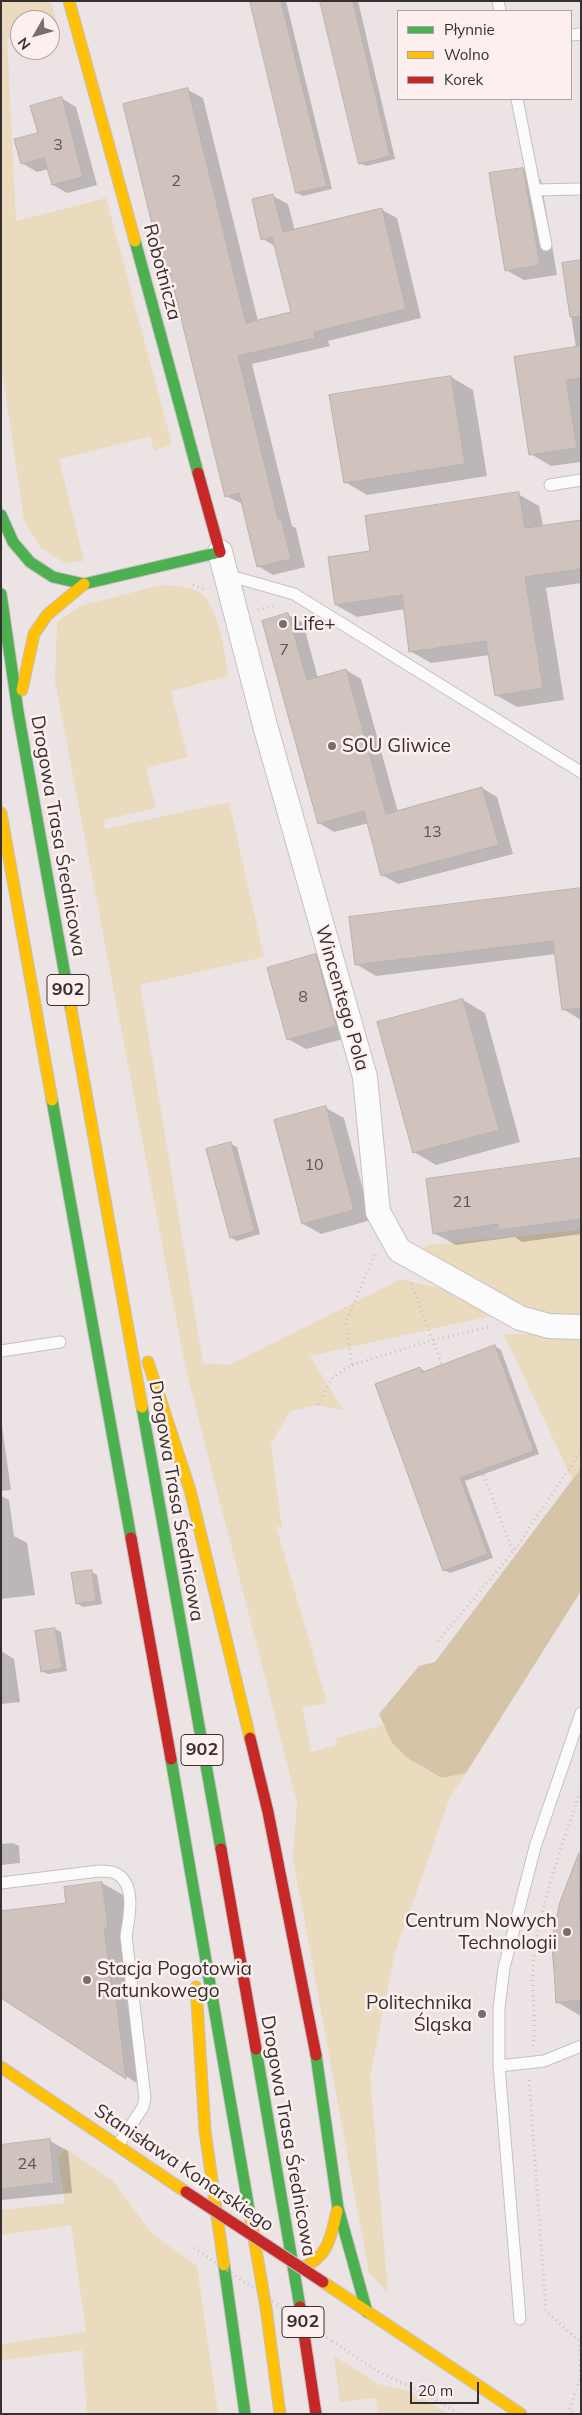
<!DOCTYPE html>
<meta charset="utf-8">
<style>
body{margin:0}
#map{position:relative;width:582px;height:2415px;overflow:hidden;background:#ece4e4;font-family:Mulish,sans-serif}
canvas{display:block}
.frame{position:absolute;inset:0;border:2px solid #363030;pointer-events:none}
.legend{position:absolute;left:397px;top:10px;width:175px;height:90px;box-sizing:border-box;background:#feefef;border:1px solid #aea3a3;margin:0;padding:6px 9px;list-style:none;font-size:15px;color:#363030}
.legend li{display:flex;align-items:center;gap:10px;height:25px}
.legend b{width:25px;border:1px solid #aea3a3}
.north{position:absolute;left:10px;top:10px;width:50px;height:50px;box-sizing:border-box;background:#feefef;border:1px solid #aea3a3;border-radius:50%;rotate:232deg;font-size:14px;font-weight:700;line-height:20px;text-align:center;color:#363030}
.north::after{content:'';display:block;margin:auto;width:18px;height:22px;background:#766f6f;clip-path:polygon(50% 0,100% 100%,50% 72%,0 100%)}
.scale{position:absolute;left:410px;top:2382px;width:69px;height:22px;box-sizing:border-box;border:2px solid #363030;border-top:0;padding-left:6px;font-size:15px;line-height:18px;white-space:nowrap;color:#363030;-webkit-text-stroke:4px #feefef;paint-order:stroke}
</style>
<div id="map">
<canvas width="582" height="2415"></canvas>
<div class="frame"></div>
<ul class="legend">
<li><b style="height:6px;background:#4caf50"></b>Płynnie</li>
<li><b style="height:6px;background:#ffc107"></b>Wolno</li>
<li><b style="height:6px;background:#c62828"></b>Korek</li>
</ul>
<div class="north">N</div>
<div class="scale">20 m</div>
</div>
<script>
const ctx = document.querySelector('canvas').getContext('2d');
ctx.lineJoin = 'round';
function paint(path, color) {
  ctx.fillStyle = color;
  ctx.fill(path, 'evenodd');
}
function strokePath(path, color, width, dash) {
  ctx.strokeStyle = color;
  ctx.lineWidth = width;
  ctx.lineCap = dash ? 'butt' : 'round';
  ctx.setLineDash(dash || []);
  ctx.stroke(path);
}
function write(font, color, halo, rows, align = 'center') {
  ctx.font = font + ' Mulish,sans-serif';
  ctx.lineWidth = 5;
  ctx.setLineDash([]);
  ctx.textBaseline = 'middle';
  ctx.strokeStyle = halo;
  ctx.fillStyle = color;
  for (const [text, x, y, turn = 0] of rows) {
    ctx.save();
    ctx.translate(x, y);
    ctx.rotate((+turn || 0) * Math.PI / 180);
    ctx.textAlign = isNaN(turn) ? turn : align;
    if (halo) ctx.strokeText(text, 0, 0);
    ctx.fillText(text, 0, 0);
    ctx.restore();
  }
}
paint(new Path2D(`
 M 1,1 L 51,1 L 57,23 L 50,25 L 50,20 L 20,20 L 20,34 L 7,38 L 16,221 L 106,198 L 172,444 L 154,451 L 150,436 L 59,459 L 84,561 L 65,563 L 40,547 L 24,520 L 1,363 Z
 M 161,585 C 172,586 187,586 196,590 C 217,599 226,655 228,676 L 171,691 L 188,757 L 146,768 L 156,808 L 104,820 L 105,829 L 229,802 L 264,957 L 140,985 L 203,1363 L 229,1365 L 401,1279 L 442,1289 L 495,1315 L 310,1356 L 343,1410 L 318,1405 L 290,1411 L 271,1444 L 282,1528 L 276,1526 L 327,1703 L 302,1707 L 311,1752 L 337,1745 L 336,1738 L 384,1725 C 398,1756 414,1762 442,1778 L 466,1773 L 450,1797 L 395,1953 L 370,2076 L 388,2293 L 369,2273 L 293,1858 L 297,1802 L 186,1370 L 55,681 L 57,622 L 80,606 Z
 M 581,1230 L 581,1316 L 548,1317 L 494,1296 L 422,1253 L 426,1245 Z
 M 504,1334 L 535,1334 L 581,1339 L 581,1468 L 572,1479 Z
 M 65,2148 L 114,2182 L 151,2233 L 197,2266 L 218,2414 L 87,2414 L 82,2350 L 1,2360 L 1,2339 L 2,2344 L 86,2332 L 71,2225 L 1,2235 L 1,2210 L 65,2203 L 58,2158 Z
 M 334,2356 L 378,2384 L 410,2391 L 449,2414 L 378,2414 L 376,2398 L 340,2402 Z`), '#eadabe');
paint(new Path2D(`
 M 581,1468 L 581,1591 L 466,1773 L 442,1778 L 409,1759 L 392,1743 L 379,1714 L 419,1666 L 435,1662 Z`), '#d5c4a8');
paint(new Path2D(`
 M 251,1 L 286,1 L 332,189 L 303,196 L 297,193 Z
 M 321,1 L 358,1 L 395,159 L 366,166 L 360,163 Z
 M 188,90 L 203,98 L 258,321 L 293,313 L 275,246 L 263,239 L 273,196 L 288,204 L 295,231 L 382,210 L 397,218 L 421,318 L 328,341 L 330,346 L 252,364 L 292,526 L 296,528 L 305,567 L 273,575 L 258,566 L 243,504 L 226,496 L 172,277 L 165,273 Z
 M 61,98 L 76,107 L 97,185 L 67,193 L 53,185 L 48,169 L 37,172 L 22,163 Z
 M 523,169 L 541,180 L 557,275 L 524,280 L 506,270 Z
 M 581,261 L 581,462 L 551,466 L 531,454 L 576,348 L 563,264 Z
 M 451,377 L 473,390 L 487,476 L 367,495 L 345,482 Z
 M 518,494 L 539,506 L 543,526 L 581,521 L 581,583 L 546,588 L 564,700 L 517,707 L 496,695 L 490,655 L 431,663 L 410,651 L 405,609 L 357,617 L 336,605 L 372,552 Z
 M 288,615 L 303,623 L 318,678 L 346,670 L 361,679 L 398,812 L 482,788 L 497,797 L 513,854 L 398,884 L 382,875 L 369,823 L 334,832 L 319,823 Z
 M 581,890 L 581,1020 L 563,1009 L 556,954 L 376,976 L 356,964 Z
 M 316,956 L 334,966 L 354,1036 L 306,1049 L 288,1039 Z
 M 463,1000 L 485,1013 L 520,1142 L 436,1165 L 414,1152 Z
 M 326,1108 L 344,1118 L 371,1220 L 321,1234 L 303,1224 Z
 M 231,1144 L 237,1147 L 260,1234 L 237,1241 L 231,1238 Z
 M 581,1159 L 581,1234 L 522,1242 L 515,1237 L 456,1245 L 434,1233 Z
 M 495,1346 L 501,1350 L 539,1454 L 465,1481 L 493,1558 L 450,1573 L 444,1570 L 420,1368 L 426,1372 Z
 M 1,1419 L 11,1490 L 1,1491 Z
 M 1,1496 L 9,1500 L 14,1536 L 27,1543 L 35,1595 L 1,1599 Z
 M 92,1572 L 97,1575 L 102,1604 L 83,1607 L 77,1603 Z
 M 55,1629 L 61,1632 L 67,1671 L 48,1674 L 42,1671 L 37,1632 Z
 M 1,1651 L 14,1659 L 20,1702 L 1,1704 Z
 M 13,1843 L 19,1846 L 20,1863 L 1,1865 L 1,1844 Z
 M 581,1852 L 581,2016 L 557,2002 L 552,1954 L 556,1923 Z
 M 102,1883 L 125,1896 L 148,2090 L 1,1997 L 67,1904 L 65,1888 Z
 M 50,2141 L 68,2151 L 72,2193 L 1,2200 L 1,2146 Z`), '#0003');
const building = new Path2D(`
 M 250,1 L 281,1 L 327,186 L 296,193 Z
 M 320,1 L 353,1 L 390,156 L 359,164 Z
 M 188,88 L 246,323 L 291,312 L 272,237 L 261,240 L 252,199 L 273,194 L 283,232 L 382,208 L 406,309 L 314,332 L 315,338 L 238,356 L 278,519 L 281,518 L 291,559 L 257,567 L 239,493 L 225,497 L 170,273 L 164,274 L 123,104 Z
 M 62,97 L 83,177 L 52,185 L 44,158 L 21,164 L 14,139 L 38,133 L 30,106 Z
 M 523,168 L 540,265 L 505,271 L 489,173 Z
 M 581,260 L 581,316 L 570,317 L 562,263 Z
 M 581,346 L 581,378 L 566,380 L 577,448 L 529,455 L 514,357 Z
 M 451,376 L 465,464 L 344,483 L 329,395 Z
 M 519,492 L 525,528 L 581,520 L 581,569 L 525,577 L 543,688 L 495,696 L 486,641 L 409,652 L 402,595 L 335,605 L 328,557 L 370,551 L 365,516 Z
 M 288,613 L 307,680 L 346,669 L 386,814 L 482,787 L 499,845 L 381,876 L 364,811 L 318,824 L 262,621 Z
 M 581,888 L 581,1008 L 562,1010 L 553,941 L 355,965 L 349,917 Z
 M 316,954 L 336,1026 L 287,1040 L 267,968 Z
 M 463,999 L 499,1130 L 413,1153 L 377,1022 Z
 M 326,1106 L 354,1210 L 302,1224 L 274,1120 Z
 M 231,1142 L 255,1231 L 230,1238 L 206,1149 Z
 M 581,1158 L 581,1219 L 499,1230 L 498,1224 L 433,1234 L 426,1179 Z
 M 495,1345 L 534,1451 L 460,1478 L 488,1554 L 443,1571 L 375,1384 L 420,1367 L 422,1372 Z
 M 92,1570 L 96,1601 L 76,1604 L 71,1573 Z
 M 55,1628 L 62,1668 L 41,1672 L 35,1631 Z
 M 579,1853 L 581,2000 L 556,2003 L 552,1938 L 560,1902 Z
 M 102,1882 L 108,1928 L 104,1928 L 112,1989 L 115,1988 L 126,2079 L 1,1998 L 1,1911 L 66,1903 L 64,1887 Z
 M 50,2139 L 54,2183 L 1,2189 L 1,2145 Z`);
paint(building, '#d0c3bd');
strokePath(building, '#b7b1b0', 1);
const lane = new Path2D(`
 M 498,1 L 500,11
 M 571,35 L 581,34
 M 517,99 L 546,245
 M 535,190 L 581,189
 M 550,485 L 581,480
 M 227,575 L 294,594 L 581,772
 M 1,1351 L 60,1342
 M 1,1883 L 99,1871 C 104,1871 111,1871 115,1873 C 137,1883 129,1918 126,1936 L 145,2098 L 143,2107 L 118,2145
 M 499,2066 L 544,2061 L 581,2046
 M 520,2319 L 499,2066 L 499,2008 L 504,1968 L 535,1847 L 581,1713`);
const street = new Path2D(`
 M 220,552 L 266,729 L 365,1077 L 378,1212 L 399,1250 L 520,1318 L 549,1326 L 581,1327`);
const fast = new Path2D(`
 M 135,241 L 198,473
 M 1,515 L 13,542 L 30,562 L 53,577 L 84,584 L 220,552
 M 1,594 L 18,712 L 71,1009
 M 52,1100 L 131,1538
 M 142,1407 L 221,1849
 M 171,1759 L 250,2215
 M 256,2049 L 300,2307
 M 316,2055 L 338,2208 L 367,2312
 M 224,2265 L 245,2414`);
const slow = new Path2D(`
 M 69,1 L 135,241
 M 22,690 L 34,634 L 47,615 L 84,584
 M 1,813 L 52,1100
 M 71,1009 L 142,1407
 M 148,1362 L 190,1490 L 250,1738
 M 196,1987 L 205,2131 L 224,2265
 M 1,2067 L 186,2192
 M 250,2215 L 266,2308 L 280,2414
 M 301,2268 C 328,2258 331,2237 337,2211
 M 323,2282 L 521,2414`);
const jam = new Path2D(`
 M 198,473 L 220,552
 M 131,1538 L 171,1759
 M 250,1738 L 268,1812 L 316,2055
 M 221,1849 L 256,2049
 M 300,2307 L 316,2414`);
strokePath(lane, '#c6c0c0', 13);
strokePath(street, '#c6c0c0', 26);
strokePath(fast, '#c6c0c0', 13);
strokePath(slow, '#c6c0c0', 13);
strokePath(jam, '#c6c0c0', 13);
strokePath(new Path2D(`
 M 193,585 L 205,590
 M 258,610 L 274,606
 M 411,1283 L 513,1552
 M 352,1365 L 433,1340 L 489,1327
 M 318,1405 L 333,1377 L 352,1365 L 346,1322 L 375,1253
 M 438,1641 L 513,1552 L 581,1451
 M 533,2046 C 537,2016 530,1985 534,1955 C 542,1898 563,1843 581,1789
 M 529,2080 L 546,2311 L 579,2341 L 580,2379 L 569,2410 L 575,2414
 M 332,2341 L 379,2372 L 427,2394 L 459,2414`), '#c7c5c5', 3, [1, 4]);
strokePath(lane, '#fcfbfb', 11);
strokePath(street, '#fcfbfb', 24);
strokePath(fast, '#4caf50', 11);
strokePath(slow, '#ffc107', 11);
strokePath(jam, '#c62828', 11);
const jamBridge = new Path2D(`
 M 186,2192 L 323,2282`);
strokePath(jamBridge, '#c6c0c0', 13, []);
strokePath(new Path2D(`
 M 194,2248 L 332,2341`), '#c7c5c5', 3, [1, 4]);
strokePath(jamBridge, '#c62828', 11);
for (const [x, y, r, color] of [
 [283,624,5,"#766f6f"],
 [332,746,5,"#766f6f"],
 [567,1932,5,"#766f6f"],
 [87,1980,5,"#766f6f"],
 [482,2014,5,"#766f6f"]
]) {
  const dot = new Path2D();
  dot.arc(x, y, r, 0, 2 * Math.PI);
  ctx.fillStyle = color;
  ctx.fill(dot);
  strokePath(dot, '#feefef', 2);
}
write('16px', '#5c5553', null, [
 ["3",58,145],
 ["2",176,181],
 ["7",284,650],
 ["13",432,832],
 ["8",303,997],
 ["10",314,1165],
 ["21",462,1202],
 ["24",27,2164]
]);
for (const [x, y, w] of [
 [68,990,42],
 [202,1750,42],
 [303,2322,42]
]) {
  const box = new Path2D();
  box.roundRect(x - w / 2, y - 15.5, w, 31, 4);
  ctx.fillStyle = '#feefef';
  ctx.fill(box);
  strokePath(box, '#363030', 1);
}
write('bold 18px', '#363030', null, [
 ["902",68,990],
 ["902",202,1750],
 ["902",303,2322]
]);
write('19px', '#363030', '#feefef', [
 ["Robotnicza",162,272,75],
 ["Drogowa Trasa Średnicowa",58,836,80],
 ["Wincentego Pola",342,998,74],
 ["Drogowa Trasa Średnicowa",176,1501,80],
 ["Drogowa Trasa Średnicowa",288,2136,80],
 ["Stanisława Konarskiego",184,2168,34]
]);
write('19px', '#363030', '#feefef', [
 ["Life+",293,624],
 ["SOU Gliwice",342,746],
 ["Centrum Nowych",557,1921,"right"],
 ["Technologii",557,1943,"right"],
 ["Stacja Pogotowia",97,1969],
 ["Ratunkowego",97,1991],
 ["Politechnika",472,2003,"right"],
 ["Śląska",472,2025,"right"]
], 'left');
</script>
